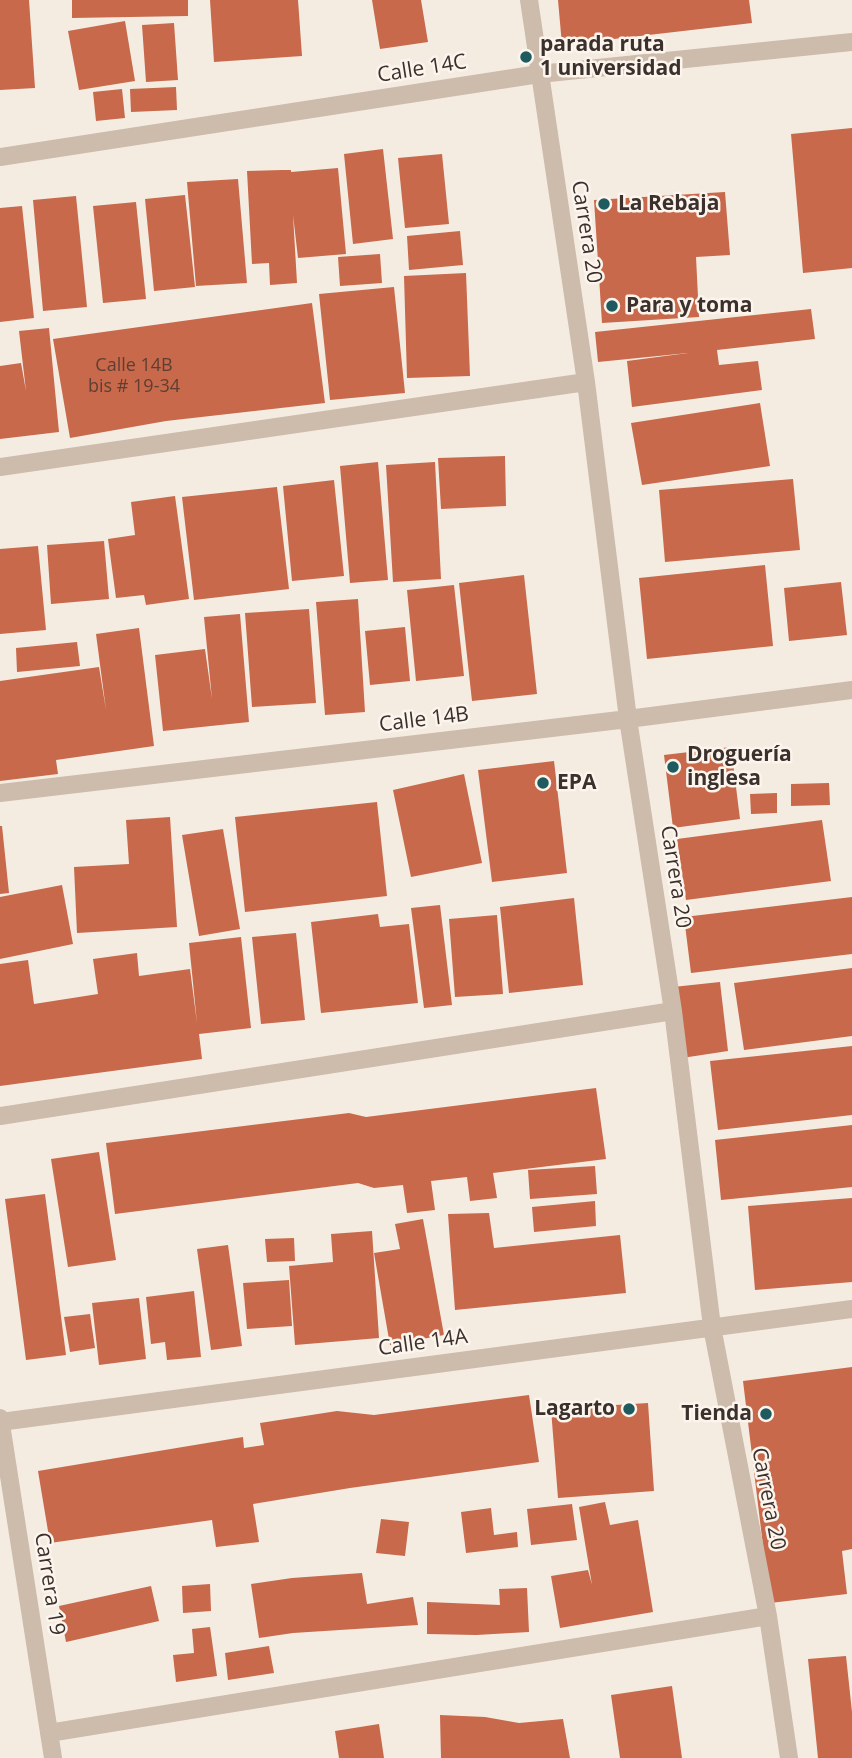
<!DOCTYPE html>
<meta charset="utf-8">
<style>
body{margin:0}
canvas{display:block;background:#f4ebe1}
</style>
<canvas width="852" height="1758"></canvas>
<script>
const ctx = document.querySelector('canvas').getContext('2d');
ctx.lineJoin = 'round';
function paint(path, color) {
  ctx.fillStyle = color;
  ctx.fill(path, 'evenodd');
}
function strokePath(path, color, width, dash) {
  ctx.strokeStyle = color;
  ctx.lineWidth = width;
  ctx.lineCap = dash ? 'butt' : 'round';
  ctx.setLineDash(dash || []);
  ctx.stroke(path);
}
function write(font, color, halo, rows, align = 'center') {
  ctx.font = font + ' "Open Sans",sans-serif';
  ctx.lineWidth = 5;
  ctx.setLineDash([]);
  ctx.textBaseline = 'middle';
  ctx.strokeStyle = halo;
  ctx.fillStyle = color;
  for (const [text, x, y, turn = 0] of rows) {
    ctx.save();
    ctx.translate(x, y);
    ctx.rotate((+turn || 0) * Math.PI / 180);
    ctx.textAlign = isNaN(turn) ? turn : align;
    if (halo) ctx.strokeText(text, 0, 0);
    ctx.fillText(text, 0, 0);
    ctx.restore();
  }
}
paint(new Path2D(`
 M 0,0 L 29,0 L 35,88 L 0,90 Z
 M 72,0 L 188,0 L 188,16 L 72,18 Z
 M 210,0 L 298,0 L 302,56 L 214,62 Z
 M 372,0 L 421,0 L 428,42 L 380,49 Z
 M 558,0 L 749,0 L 752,23 L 562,45 Z
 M 125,21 L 135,81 L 79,90 L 68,31 Z
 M 174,23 L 178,80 L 146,82 L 142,25 Z
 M 176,87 L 177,110 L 131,112 L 130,89 Z
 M 122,89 L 125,118 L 96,121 L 93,92 Z
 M 852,128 L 852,268 L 803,273 L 791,134 Z
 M 383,149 L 393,239 L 353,244 L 344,154 Z
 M 442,154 L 449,224 L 405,228 L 398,158 Z
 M 338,168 L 346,254 L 298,258 L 293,215 L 297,283 L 270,285 L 269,263 L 252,264 L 247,171 L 282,170 L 291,170 L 291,172 Z
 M 238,179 L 247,283 L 196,286 L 187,182 Z
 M 725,192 L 730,255 L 696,257 L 699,317 L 602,323 L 594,200 Z
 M 185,195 L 195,287 L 154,291 L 145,199 Z
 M 76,196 L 87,307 L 43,311 L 33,200 Z
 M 136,202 L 146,299 L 103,303 L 93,206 Z
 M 22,206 L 34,318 L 0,322 L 0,208 Z
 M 460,231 L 463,265 L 409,270 L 407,236 Z
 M 380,254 L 382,283 L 340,286 L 338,257 Z
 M 466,273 L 470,376 L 407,378 L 404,276 Z
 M 394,287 L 405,393 L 330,400 L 319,294 Z
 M 312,303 L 325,403 L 166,421 L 70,438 L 53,339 Z
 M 811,309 L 815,339 L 717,350 L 719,365 L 758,361 L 762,390 L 632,407 L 627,361 L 688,353 L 598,362 L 595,332 Z
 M 49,328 L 59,432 L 0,439 L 0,366 L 21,363 L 26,391 L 19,331 Z
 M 760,403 L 770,466 L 642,485 L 631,423 Z
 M 505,456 L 506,506 L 441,509 L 438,458 Z
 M 378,462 L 388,580 L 350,583 L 340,466 Z
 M 435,462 L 441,579 L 393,582 L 386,465 Z
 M 793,479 L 800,550 L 665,562 L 659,490 Z
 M 334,480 L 344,576 L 292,581 L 283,486 Z
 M 277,487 L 289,589 L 194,600 L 182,497 Z
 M 175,496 L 189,599 L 146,605 L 144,595 L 116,598 L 108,539 L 135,535 L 131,502 Z
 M 104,541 L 109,599 L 51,604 L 47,545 Z
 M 38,546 L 46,630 L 0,634 L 0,549 Z
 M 765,565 L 773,646 L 647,659 L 639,578 Z
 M 524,575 L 537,694 L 472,701 L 459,583 Z
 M 841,582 L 847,635 L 789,641 L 784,588 Z
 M 454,585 L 464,676 L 416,681 L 407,590 Z
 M 358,599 L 365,712 L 325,715 L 316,602 Z
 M 309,609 L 316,703 L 252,707 L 245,613 Z
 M 240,614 L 249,722 L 163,731 L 155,655 L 205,649 L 212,699 L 204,617 Z
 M 405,627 L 410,681 L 370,685 L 365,631 Z
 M 139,628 L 154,746 L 56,760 L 58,774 L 0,781 L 0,681 L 99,667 L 106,710 L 96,634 Z
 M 77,642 L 80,666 L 17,672 L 16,648 Z
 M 731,747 L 740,819 L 673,828 L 664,755 Z
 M 554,761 L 567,873 L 492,882 L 478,770 Z
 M 464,774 L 482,863 L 411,877 L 393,790 Z
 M 829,783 L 830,805 L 791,806 L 791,784 Z
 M 777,793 L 777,813 L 751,814 L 750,794 Z
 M 377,802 L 387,896 L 245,912 L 235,817 Z
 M 170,817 L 177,927 L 77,933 L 74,867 L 129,864 L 126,820 Z
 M 822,820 L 831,881 L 686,900 L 677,839 Z
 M 0,826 L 2,826 L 9,893 L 0,894 Z
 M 223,829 L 240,929 L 199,936 L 182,835 Z
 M 62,885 L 73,944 L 0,959 L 0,897 Z
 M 852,897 L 852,954 L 691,973 L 684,917 Z
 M 574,898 L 583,985 L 509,993 L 500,907 Z
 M 440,905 L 452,1005 L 424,1008 L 411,908 Z
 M 378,914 L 380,927 L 409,924 L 418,1003 L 321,1013 L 311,922 Z
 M 497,915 L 503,994 L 455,997 L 449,919 Z
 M 296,933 L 305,1020 L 261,1024 L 252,937 Z
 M 241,937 L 251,1028 L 199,1034 L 202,1059 L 0,1086 L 0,964 L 28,960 L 34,1004 L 98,994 L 93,959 L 137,953 L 139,976 L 190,969 L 197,1023 L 189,943 Z
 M 852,968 L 852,1036 L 744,1050 L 734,983 Z
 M 720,982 L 728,1051 L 682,1058 L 673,987 Z
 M 852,1046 L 852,1115 L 718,1130 L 710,1061 Z
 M 596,1088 L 606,1159 L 493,1173 L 497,1198 L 470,1201 L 467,1177 L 431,1181 L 435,1210 L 407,1213 L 403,1185 L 374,1188 L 358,1183 L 115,1214 L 106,1143 L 349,1113 L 366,1117 Z
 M 852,1125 L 852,1187 L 721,1200 L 715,1140 Z
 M 99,1152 L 116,1260 L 68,1267 L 51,1159 Z
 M 595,1166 L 597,1194 L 530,1199 L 528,1170 Z
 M 45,1194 L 66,1355 L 26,1360 L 5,1199 Z
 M 852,1198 L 852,1282 L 755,1290 L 748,1206 Z
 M 595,1201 L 596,1226 L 534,1232 L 532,1207 Z
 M 489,1213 L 494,1248 L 620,1235 L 626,1293 L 455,1310 L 448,1214 Z
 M 423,1219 L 444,1335 L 390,1345 L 374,1253 L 400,1249 L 395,1224 Z
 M 372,1231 L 379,1338 L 295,1345 L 289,1266 L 333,1262 L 331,1234 Z
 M 294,1238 L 295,1261 L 267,1262 L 265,1239 Z
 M 228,1245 L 242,1346 L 211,1350 L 197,1249 Z
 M 289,1280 L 292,1326 L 247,1329 L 243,1283 Z
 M 194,1291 L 201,1357 L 167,1360 L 165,1342 L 151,1344 L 146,1297 Z
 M 139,1298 L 146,1359 L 99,1365 L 92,1303 Z
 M 90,1314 L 95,1348 L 70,1352 L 64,1317 Z
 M 852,1367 L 852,1549 L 842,1551 L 847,1594 L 770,1603 L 743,1381 Z
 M 529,1395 L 539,1462 L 350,1488 L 253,1504 L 259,1542 L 216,1547 L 212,1520 L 50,1543 L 38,1471 L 243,1437 L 244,1448 L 264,1445 L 260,1423 L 337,1411 L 374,1415 Z
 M 648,1403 L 654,1491 L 558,1498 L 551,1409 Z
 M 605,1502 L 610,1525 L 638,1520 L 653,1612 L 560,1628 L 551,1576 L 588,1570 L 592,1585 L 579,1507 Z
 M 572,1504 L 577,1540 L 531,1545 L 527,1509 Z
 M 491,1508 L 494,1535 L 517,1532 L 518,1547 L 466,1553 L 461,1512 Z
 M 381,1519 L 409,1522 L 405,1556 L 376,1553 Z
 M 362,1573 L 367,1604 L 413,1597 L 418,1625 L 293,1633 L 259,1638 L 251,1584 L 292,1578 Z
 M 210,1584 L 211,1611 L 183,1613 L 182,1586 Z
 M 151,1586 L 159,1621 L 66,1642 L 59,1606 Z
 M 527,1588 L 529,1632 L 476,1635 L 427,1634 L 427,1602 L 500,1605 L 499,1589 Z
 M 210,1627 L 217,1676 L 176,1682 L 173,1655 L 194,1653 L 192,1629 Z
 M 269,1646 L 274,1673 L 228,1680 L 225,1653 Z
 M 846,1656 L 852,1712 L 852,1758 L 818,1758 L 808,1659 Z
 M 672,1686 L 682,1758 L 620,1758 L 611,1695 Z
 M 440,1715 L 485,1717 L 519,1723 L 563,1719 L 570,1758 L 441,1758 Z
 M 379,1724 L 384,1758 L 339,1758 L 335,1731 Z`), '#c8694b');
strokePath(new Path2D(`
 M 529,0 L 586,382 L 628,719 L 673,1011 L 712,1327 L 768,1616 L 789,1758
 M 0,157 L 539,74 L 852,42
 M 0,467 L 586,382
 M 0,793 L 628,719 L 852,690
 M 0,1116 L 673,1011
 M 0,1418 L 53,1758
 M 0,1422 L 852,1309
 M 49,1733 L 768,1616`), '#cdbbac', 18);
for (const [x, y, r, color] of [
 [526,57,7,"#1f5a5e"],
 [604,204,7,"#1f5a5e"],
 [612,306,7,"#1f5a5e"],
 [673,767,7,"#1f5a5e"],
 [543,783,7,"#1f5a5e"],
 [629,1409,7,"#1f5a5e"],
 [766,1414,7,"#1f5a5e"]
]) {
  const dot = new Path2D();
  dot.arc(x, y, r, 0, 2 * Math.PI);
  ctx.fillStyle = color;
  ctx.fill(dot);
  strokePath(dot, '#fbf5ee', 2.5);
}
write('18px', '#5e3e33', null, [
 ["Calle 14B",134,366],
 ["bis # 19-34",134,387]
]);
write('bold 21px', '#3b302b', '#fbf5ee', [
 ["parada ruta",540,45],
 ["1 universidad",540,69],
 ["La Rebaja",618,204],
 ["Para y toma",626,306],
 ["Droguería",687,755],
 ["inglesa",687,779],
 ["EPA",557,783],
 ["Lagarto",615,1409,"right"],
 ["Tienda",752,1414,"right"]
], 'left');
write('21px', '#3b302b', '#fbf5ee', [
 ["Calle 14C",422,69,-9],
 ["Carrera 20",586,232,81],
 ["Calle 14B",424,720,-7],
 ["Carrera 20",675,877,81],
 ["Calle 14A",423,1343,-8],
 ["Carrera 20",768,1499,79],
 ["Carrera 19",49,1584,81]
]);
</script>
